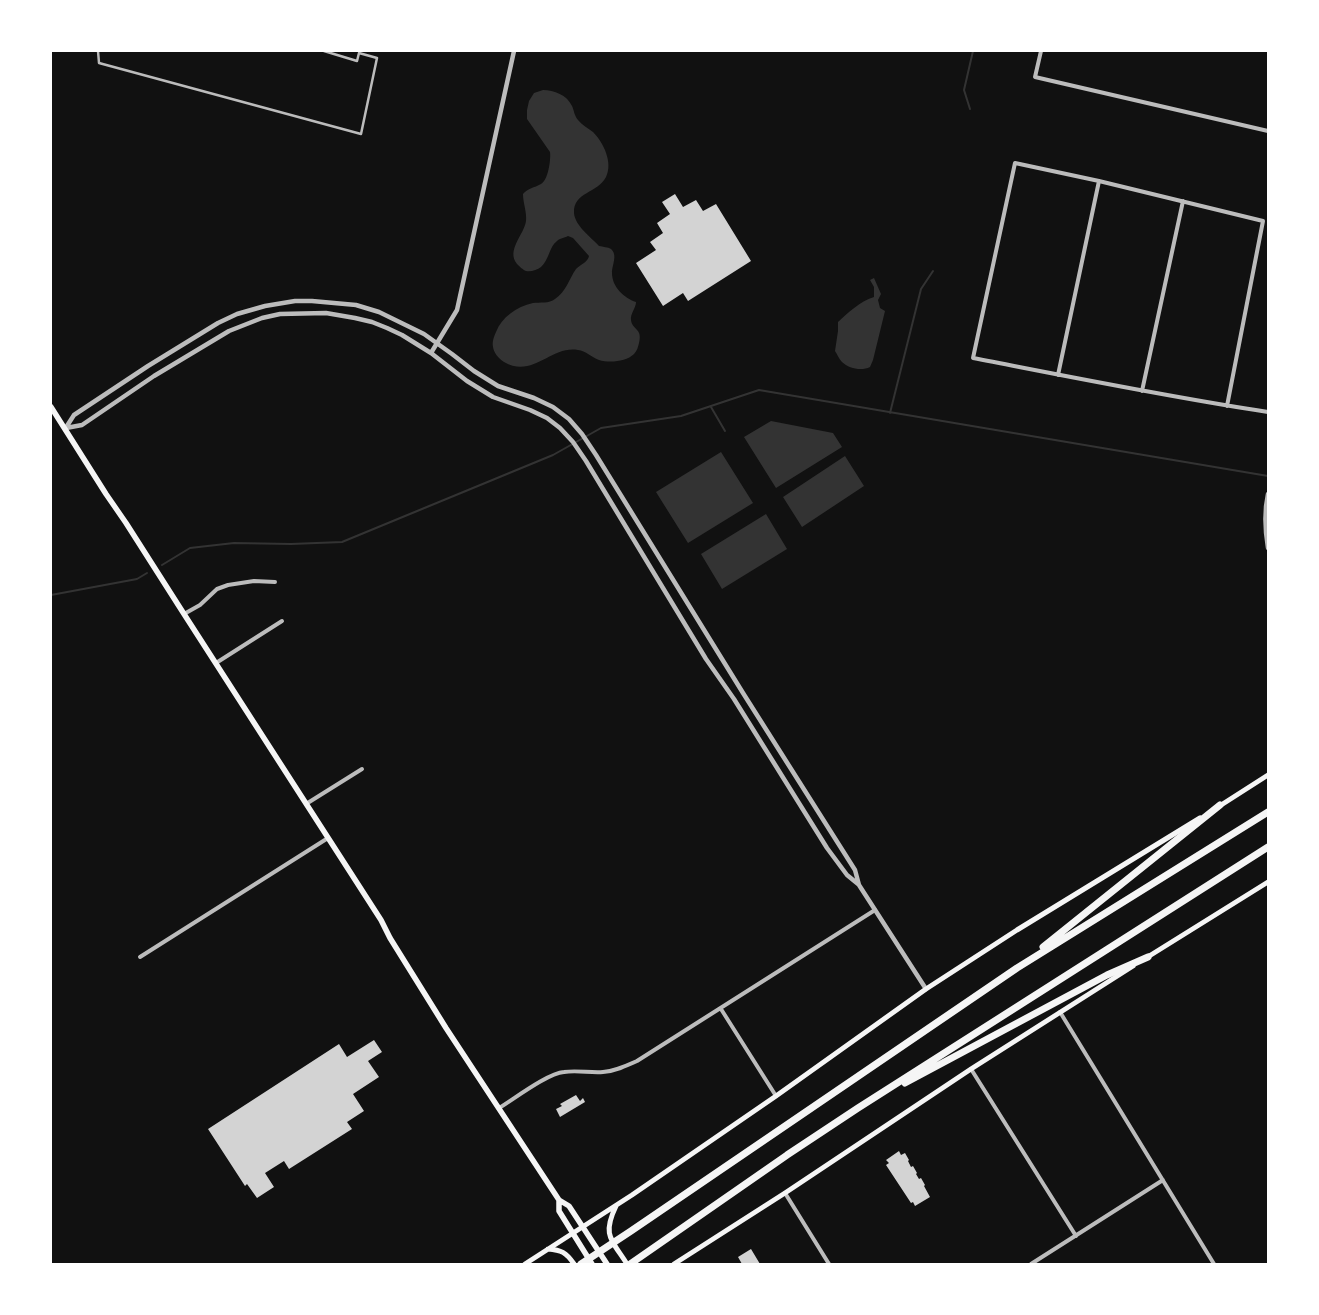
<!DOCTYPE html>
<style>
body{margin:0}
#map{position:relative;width:1319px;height:1315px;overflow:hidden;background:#111;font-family:Arial,sans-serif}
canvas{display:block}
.frame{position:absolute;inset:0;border:52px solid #fff;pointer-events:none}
</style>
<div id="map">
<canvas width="1319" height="1315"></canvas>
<div class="frame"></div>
</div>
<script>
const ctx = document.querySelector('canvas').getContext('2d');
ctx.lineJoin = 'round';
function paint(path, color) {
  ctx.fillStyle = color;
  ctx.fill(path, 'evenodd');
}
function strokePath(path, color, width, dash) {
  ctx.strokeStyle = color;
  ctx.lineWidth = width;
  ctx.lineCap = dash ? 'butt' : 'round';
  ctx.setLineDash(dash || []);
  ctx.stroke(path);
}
paint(new Path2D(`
 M 543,90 C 554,90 567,95 572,106 C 574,110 574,115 578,120 C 582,125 588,128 593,132 C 604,143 613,163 606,177 C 598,193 573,192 574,213 C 575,226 591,237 599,246 C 603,247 608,247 611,249 C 618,255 612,265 612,273 C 612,287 624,298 636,302 C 636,308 630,314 631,320 C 632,330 643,328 639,343 C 638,347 637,351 634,354 C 626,362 609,363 599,360 C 591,357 586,351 578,350 C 551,345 533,379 504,362 C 498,358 494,353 493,347 C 492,341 494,337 496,332 C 502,317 516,307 533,303 C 540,302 549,304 555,299 C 566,292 569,279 576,269 C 581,264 588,262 589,256 L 573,238 L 568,236 C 564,238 560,238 557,241 C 549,247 549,260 541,267 C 537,270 531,272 526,271 C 523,270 519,266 517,264 C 506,250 524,235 526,221 C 527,212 523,203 523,194 C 528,188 534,188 541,184 C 548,180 551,160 550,152 L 527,119 L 527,110 L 529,101 L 534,93 Z
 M 874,278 L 881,294 L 878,300 L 880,308 L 885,311 L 873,360 L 870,367 C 862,371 849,369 842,362 C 839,359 837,354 835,351 L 838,331 L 838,322 C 849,312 859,302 874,297 L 874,287 L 870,280 Z
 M 771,421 L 833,433 L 842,447 L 776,488 L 744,437 Z
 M 721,452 L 753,503 L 688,543 L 656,492 Z
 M 845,456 L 864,486 L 802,527 L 783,497 Z
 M 766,514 L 787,549 L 722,589 L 701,554 Z`), '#333');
strokePath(new Path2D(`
 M 970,109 L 964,90 L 973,51
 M 711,407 L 725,431
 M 890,413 L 921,289 L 933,271
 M 162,565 L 190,548 L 234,543 L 291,544 L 342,542 L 553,455 L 601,428 L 681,416 L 759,390 L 1268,476
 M 51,595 L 137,579 L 147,573`), '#333', 2);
paint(new Path2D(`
 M 675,194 L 683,207 L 696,200 L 703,211 L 716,204 L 751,261 L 688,301 L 683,293 L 663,306 L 636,263 L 656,250 L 650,242 L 663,233 L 657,223 L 670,214 L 662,202 Z
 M 374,1040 L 382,1052 L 368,1061 L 379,1077 L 353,1094 L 364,1111 L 347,1122 L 352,1129 L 289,1169 L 284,1161 L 265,1173 L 274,1187 L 257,1198 L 247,1184 L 245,1186 L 208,1129 L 339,1044 L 347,1057 Z
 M 576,1095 L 580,1101 L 583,1098 L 585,1102 L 560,1117 L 556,1109 L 562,1106 L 560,1104 Z
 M 899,1151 L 901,1155 L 905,1153 L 909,1160 L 908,1161 L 911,1167 L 913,1166 L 917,1173 L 916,1174 L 919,1179 L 921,1178 L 925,1185 L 924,1186 L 930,1197 L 915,1206 L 913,1202 L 911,1203 L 886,1165 L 889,1163 L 886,1160 Z
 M 751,1249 L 760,1264 L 742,1264 L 738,1257 Z`), '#d3d3d3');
strokePath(new Path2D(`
 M 98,51 L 99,63 L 361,134 L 377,58 L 359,53 L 357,61 L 324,51`), '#bcbcbc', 2.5);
strokePath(new Path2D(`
 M 1041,51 L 1035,77 L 1268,131
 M 1058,375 L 1099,181
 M 1142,391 L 1183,201
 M 1227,406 L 1263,221 L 1099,181 L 1015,163 L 973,358 C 1071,377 1169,397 1268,412
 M 184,614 L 200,605 L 217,589 L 228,585 L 254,581 L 275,582
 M 216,663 L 282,621
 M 306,804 L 362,769
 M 140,957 L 328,838
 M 721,1009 L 776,1096
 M 1060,1012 L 1214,1264
 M 971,1069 L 1076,1236
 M 499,1108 C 514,1099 548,1073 564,1072 C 577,1070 590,1073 603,1072 C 615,1071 626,1066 637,1061 L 875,910
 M 785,1193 L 829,1264
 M 1031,1264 L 1163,1180`), '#bcbcbc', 4);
strokePath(new Path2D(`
 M 431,353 L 457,310 L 514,51
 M 66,428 L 82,425 L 154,376 L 229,331 L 262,318 L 280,314 L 326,313 L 355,318 L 372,322 L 387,328 L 402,335 L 431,353 L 467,381 L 493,397 L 530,410 L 547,418 L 560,428 L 573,442 L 586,461 L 706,659 L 734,699 L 827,848 L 847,875 L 858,884
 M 65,429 L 74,415 L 148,366 L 218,323 L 237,314 L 265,306 L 295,301 L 312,301 L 356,305 L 379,312 L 424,334 L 452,354 L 474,371 L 498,386 L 534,398 L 553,407 L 569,419 L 582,434 L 596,455 L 743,693 L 855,870 L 859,885 L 926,989
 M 1268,494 C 1264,512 1265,530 1268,548`), '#bcbcbc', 4.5);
strokePath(new Path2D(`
 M 1218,807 L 1268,775
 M 1146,958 L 1268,882
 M 616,1206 C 602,1235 611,1239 627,1264
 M 548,1249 C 561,1250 566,1252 574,1264
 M 525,1264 L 632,1195 L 776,1096 L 926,989 L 1017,930 L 1200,818
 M 674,1264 L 785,1193 L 971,1069 L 1133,966`), '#f5f5f5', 5);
strokePath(new Path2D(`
 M 51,407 L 106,494 L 126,523 L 184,614 L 381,920 L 390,938 L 446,1028 L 559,1200 L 569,1206 L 607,1264
 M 559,1200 L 559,1211 L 592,1264`), '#f5f5f5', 5.5);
strokePath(new Path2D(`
 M 1043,947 L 1220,805
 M 905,1083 L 1107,975 L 1148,957
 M 581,1264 L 631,1231 L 1017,968 L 1268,812
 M 630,1264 L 787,1155 L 858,1108 L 1268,847`), '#f5f5f5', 7);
</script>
